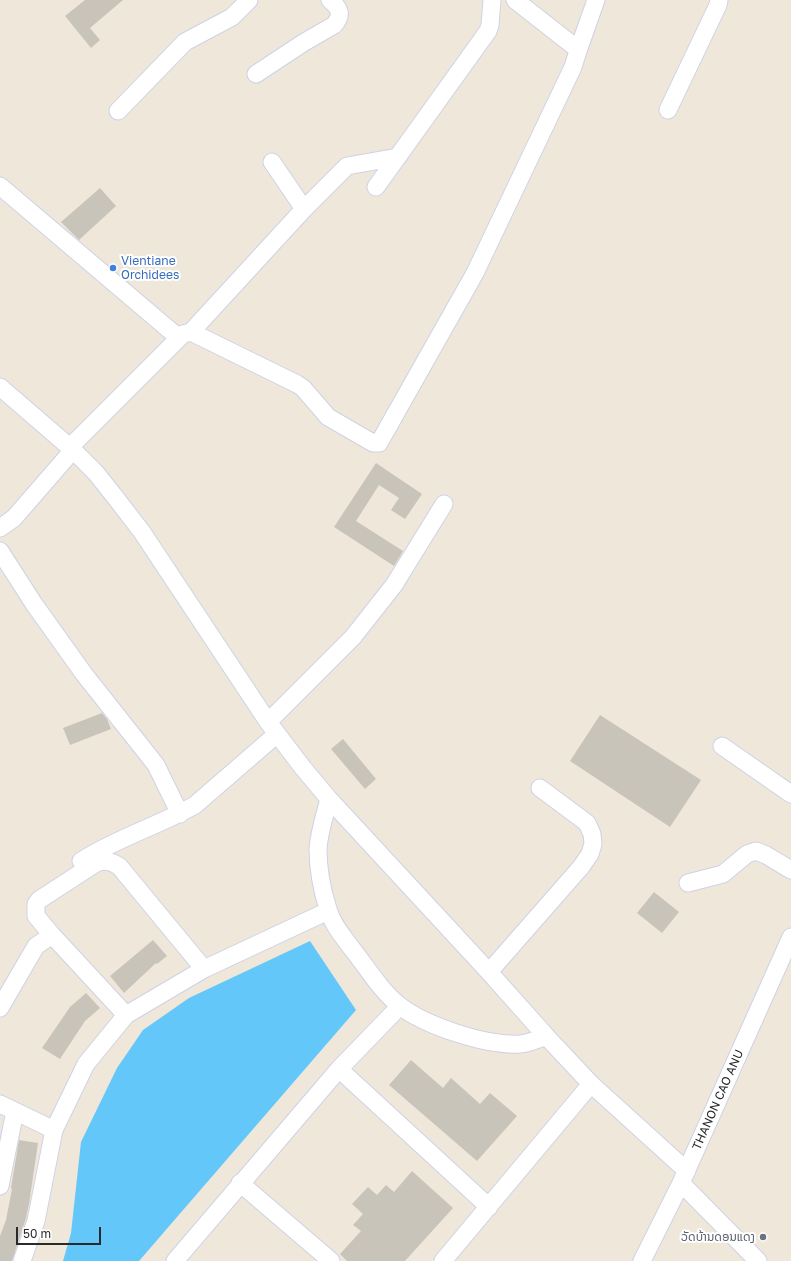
<!DOCTYPE html>
<meta charset="utf-8">
<style>
body{margin:0}
#map{position:relative;width:791px;height:1261px;overflow:hidden;background:#eee7da;font-family:"Golos Text",sans-serif}
canvas{display:block}
.scale{position:absolute;left:16px;top:1227px;width:85px;height:18px;box-sizing:border-box;border:2px solid #2a2a2a;border-top:0;padding-left:5px;font-size:12px;line-height:14px;white-space:nowrap;color:#2a2a2a;-webkit-text-stroke:3px #fff;paint-order:stroke}
</style>
<div id="map">
<canvas width="791" height="1261"></canvas>
<div class="scale">50 m</div>
</div>
<script>
const ctx = document.querySelector('canvas').getContext('2d');
ctx.lineJoin = 'round';
function paint(path, color) {
  ctx.fillStyle = color;
  ctx.fill(path, 'evenodd');
}
function strokePath(path, color, width, dash) {
  ctx.strokeStyle = color;
  ctx.lineWidth = width;
  ctx.lineCap = dash ? 'butt' : 'round';
  ctx.setLineDash(dash || []);
  ctx.stroke(path);
}
function write(font, color, halo, rows, align = 'center') {
  ctx.font = font + ' "Golos Text","Noto Sans Lao",sans-serif';
  ctx.lineWidth = 4;
  ctx.setLineDash([]);
  ctx.textBaseline = 'middle';
  ctx.strokeStyle = halo;
  ctx.fillStyle = color;
  for (const [text, x, y, turn = 0] of rows) {
    ctx.save();
    ctx.translate(x, y);
    ctx.rotate((+turn || 0) * Math.PI / 180);
    ctx.textAlign = isNaN(turn) ? turn : align;
    if (halo) ctx.strokeText(text, 0, 0);
    ctx.fillText(text, 0, 0);
    ctx.restore();
  }
}
paint(new Path2D(`
 M 310,941 L 356,1010 L 139,1261 L 63,1261 L 71,1233 L 81,1142 L 117,1068 L 143,1030 L 189,998 Z`), '#63c7fa');
paint(new Path2D(`
 M 85,0 L 123,0 L 90,28 L 100,40 L 91,48 L 65,16 Z
 M 100,188 L 116,206 L 79,240 L 61,222 Z
 M 376,463 L 422,494 L 405,519 L 391,510 L 399,498 L 379,485 L 356,521 L 403,551 L 394,566 L 334,527 Z
 M 102,713 L 107,719 L 111,729 L 70,745 L 63,728 Z
 M 600,715 L 701,780 L 670,827 L 570,761 Z
 M 343,739 L 376,779 L 365,789 L 331,749 Z
 M 654,892 L 679,912 L 662,933 L 637,913 Z
 M 153,940 L 167,956 L 157,964 L 156,963 L 124,993 L 110,976 Z
 M 86,993 L 100,1008 L 85,1021 L 60,1059 L 42,1048 L 70,1007 Z
 M 411,1060 L 443,1088 L 451,1078 L 480,1104 L 490,1093 L 517,1116 L 477,1161 L 389,1085 Z
 M 19,1140 L 38,1143 L 29,1204 L 26,1218 L 12,1261 L 0,1261 L 0,1236 L 6,1220 L 12,1189 L 11,1188 Z
 M 412,1171 L 453,1208 L 405,1261 L 347,1261 L 340,1254 L 361,1231 L 353,1225 L 363,1214 L 352,1204 L 368,1187 L 377,1195 L 386,1185 L 394,1192 Z`), '#c9c4ba');
const minor = new Path2D(`
 M 578,51 L 596,0
 M 256,74 L 303,43 L 334,25 C 343,15 340,8 330,0
 M 668,110 L 718,5 L 719,0
 M 118,111 L 185,42 L 232,17 L 249,0
 M 0,186 L 179,338
 M 376,187 L 488,31 L 490,25 L 492,0
 M 304,209 L 347,166 L 398,157
 M 191,332 L 297,384 L 303,388 L 328,417 L 373,443 L 379,443 L 475,273 L 573,67 L 578,51 L 575,47 L 515,0
 M 0,387 L 73,450 L 96,473 L 115,497 L 142,532 L 268,722 L 303,768 L 329,799 L 489,972 L 546,1036 L 591,1084 L 687,1171
 M 70,447 L 183,334 L 191,332 L 304,209 L 272,162
 M 0,528 L 14,518 L 73,450
 M 0,551 L 34,604 L 84,674 L 156,765 L 180,814
 M 268,722 L 353,637 L 394,585 L 444,504
 M 722,746 L 791,794
 M 329,799 C 325,815 319,832 318,849 C 318,869 322,890 328,909 C 332,924 344,938 353,950 C 368,969 381,991 400,1006 C 426,1026 486,1046 520,1044 C 529,1043 537,1040 546,1036
 M 81,861 C 117,838 158,826 195,805 L 277,734
 M 688,883 L 723,874 L 747,854 L 756,851 L 766,855 L 791,870
 M 489,972 L 581,867 L 590,854 L 593,844 L 592,834 L 587,823 L 540,788
 M 0,1008 L 36,946 L 52,935
 M 126,1015 L 52,935 L 36,916 L 36,904 L 39,900 L 96,863 C 106,860 110,861 119,866 L 204,969
 M 339,1069 L 489,1207
 M 0,1104 L 54,1130
 M 240,1183 L 331,1261
 M 681,1183 L 758,1261
 M 0,1186 L 15,1111
 M 22,1261 L 36,1221 L 54,1130 L 86,1064 L 126,1015 L 204,969 L 328,911
 M 175,1261 L 339,1069 L 400,1006
 M 443,1261 L 591,1084
 M 642,1261 L 681,1183 L 791,937`);
strokePath(minor, '#cfd2e5', 19);
strokePath(minor, '#fff', 17);
for (const [x, y, r, color] of [
 [113,268,4,"#3f7fe0"],
 [763,1237,4,"#6b7280"]
]) {
  const dot = new Path2D();
  dot.arc(x, y, r, 0, 2 * Math.PI);
  ctx.fillStyle = color;
  ctx.fill(dot);
  strokePath(dot, '#fff', 1.5);
}
write('12px', '#366cbe', '#fff', [
 ["Vientiane",121,261],
 ["Orchidees",121,275]
], 'left');
write('12px', '#2a2a2a', '#fff', [
 ["THANON CAO ANU",718,1100,-66]
]);
write('12px', '#5b616d', '#fff', [
 ["ວັດບ້ານດອນແດງ",755,1237]
], 'right');
</script>
